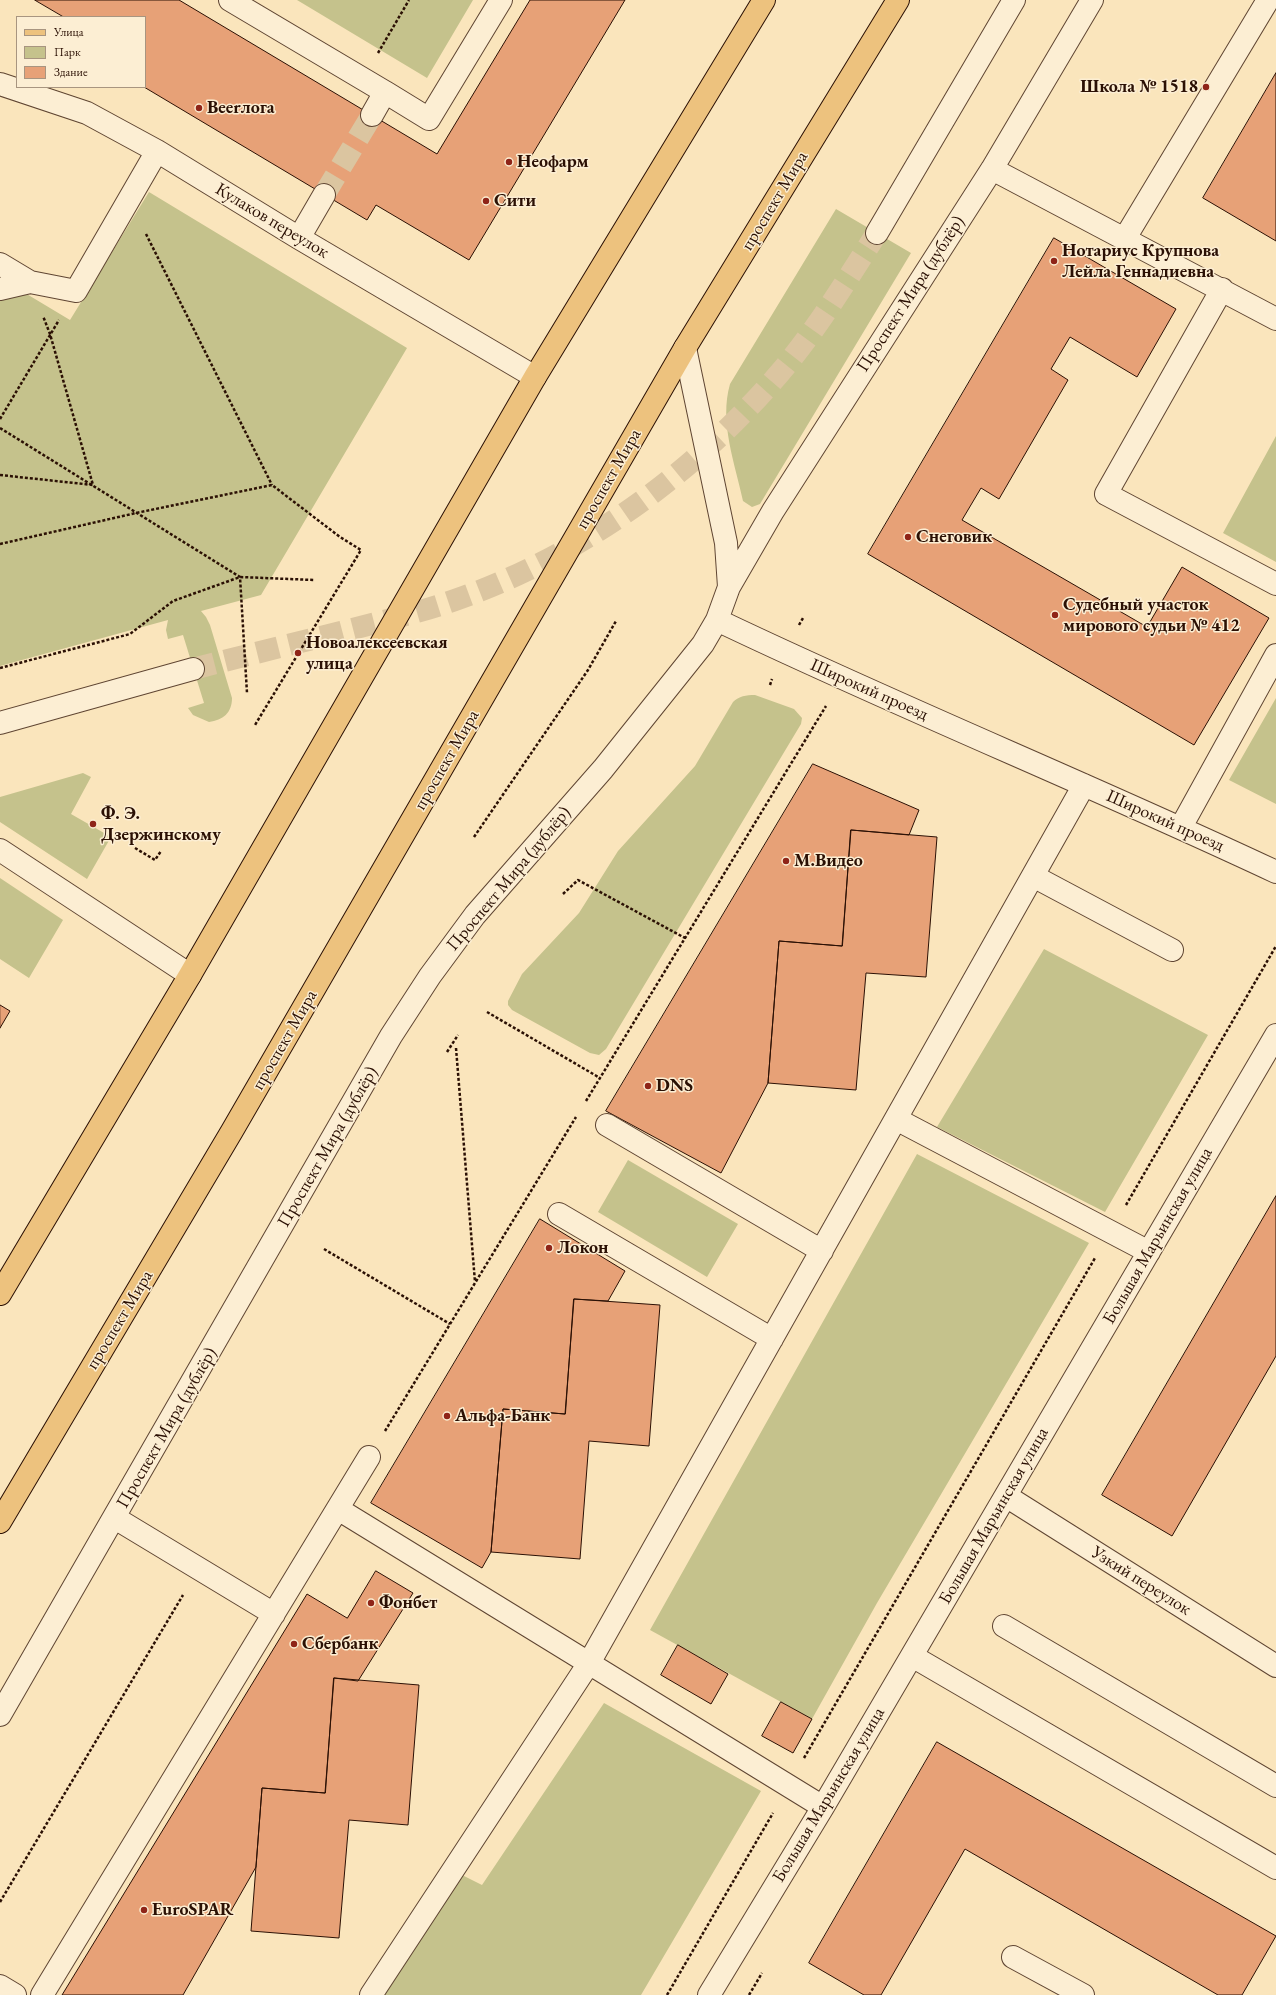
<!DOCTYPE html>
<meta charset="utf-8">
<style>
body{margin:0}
#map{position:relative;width:1276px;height:1995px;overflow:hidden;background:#fae5bc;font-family:"EB Garamond",serif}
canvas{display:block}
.legend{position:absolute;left:16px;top:16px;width:130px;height:72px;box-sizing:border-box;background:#fceed3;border:1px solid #a89580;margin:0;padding:5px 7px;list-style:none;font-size:12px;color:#2b1004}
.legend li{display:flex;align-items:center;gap:8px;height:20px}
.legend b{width:20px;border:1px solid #a89580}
</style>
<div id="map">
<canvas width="1276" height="1995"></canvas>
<ul class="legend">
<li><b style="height:5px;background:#edc27e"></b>Улица</li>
<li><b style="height:11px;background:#c5c28c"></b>Парк</li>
<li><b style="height:11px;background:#e7a177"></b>Здание</li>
</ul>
</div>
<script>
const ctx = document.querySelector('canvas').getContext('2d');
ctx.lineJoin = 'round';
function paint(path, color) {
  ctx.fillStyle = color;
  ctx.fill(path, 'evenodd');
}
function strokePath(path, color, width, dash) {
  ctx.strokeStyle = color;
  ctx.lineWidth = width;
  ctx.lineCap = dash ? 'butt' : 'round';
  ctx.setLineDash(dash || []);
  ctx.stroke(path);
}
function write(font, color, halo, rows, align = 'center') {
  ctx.font = font + ' "EB Garamond",serif';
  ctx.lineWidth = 3;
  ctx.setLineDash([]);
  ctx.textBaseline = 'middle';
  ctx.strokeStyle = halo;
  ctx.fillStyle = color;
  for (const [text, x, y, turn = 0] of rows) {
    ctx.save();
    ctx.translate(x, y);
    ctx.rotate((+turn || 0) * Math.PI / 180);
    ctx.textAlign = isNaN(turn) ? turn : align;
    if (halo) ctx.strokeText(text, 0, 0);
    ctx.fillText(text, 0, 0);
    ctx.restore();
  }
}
paint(new Path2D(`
 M 297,0 L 473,0 L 427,78 Z
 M 149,192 L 407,348 L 261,595 L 201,611 L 206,617 L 210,625 L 232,698 C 232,713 223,720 209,722 L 193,715 L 188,708 L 204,703 L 183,635 L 168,639 L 166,630 L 168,620 L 0,666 L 0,278 L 70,320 Z
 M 836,209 L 911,253 L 760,504 L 752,507 L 743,501 C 735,463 719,422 730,384 Z
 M 1276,436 L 1276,562 L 1223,533 Z
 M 755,695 L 794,709 L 802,718 L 801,724 L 606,1049 L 599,1055 L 590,1053 L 512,1010 L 508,1005 L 508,1001 L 522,974 L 579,913 L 618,851 L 695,766 L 733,702 C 739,696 746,695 755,695 Z
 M 1276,698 L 1276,804 L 1229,780 Z
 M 83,773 L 91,777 L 71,814 L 111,837 L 87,879 L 0,822 L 0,797 Z
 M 0,878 L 63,920 L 29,978 L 0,959 Z
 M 1044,949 L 1208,1035 L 1105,1212 L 937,1127 Z
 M 917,1154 L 1089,1243 L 877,1603 L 812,1719 L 650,1630 Z
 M 628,1160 L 738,1224 L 707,1277 L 598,1212 Z
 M 604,1703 L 761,1791 L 641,1995 L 382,1995 L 462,1875 L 482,1885 Z`), '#c5c28c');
const building = new Path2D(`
 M 35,0 L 179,0 L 437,154 L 530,0 L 625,0 L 469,260 L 376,205 L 367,220 L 144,87 L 145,17 L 64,17 Z
 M 1276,73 L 1276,241 L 1203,198 Z
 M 1054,238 L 1176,309 L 1137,377 L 1070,337 L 1051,369 L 1068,380 L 999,499 L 981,488 L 962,520 L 1147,627 L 1182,567 L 1269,618 L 1194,745 L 868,554 Z
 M 813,764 L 919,810 L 909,835 L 851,830 L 842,946 L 779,941 L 768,1083 L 721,1173 L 606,1111 Z
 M 851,830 L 937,837 L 926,977 L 866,973 L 856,1090 L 768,1083 L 779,941 L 842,946 Z
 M 0,1005 L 10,1011 L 0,1028 Z
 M 1276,1196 L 1276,1356 L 1172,1536 L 1102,1495 Z
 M 540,1219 L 625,1271 L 608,1301 L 574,1299 L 565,1414 L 503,1409 L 491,1552 L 482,1568 L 371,1503 Z
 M 574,1299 L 660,1305 L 649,1446 L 589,1441 L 580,1559 L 491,1552 L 503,1409 L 565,1414 Z
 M 376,1571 L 413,1593 L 358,1681 L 334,1678 L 325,1793 L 262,1788 L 256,1867 L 183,1995 L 62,1995 L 307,1594 L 347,1618 Z
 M 678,1645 L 728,1674 L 711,1704 L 661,1675 Z
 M 334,1678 L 419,1685 L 408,1825 L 349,1820 L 339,1938 L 251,1931 L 262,1788 L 325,1793 Z
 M 781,1702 L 812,1719 L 793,1753 L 762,1736 Z
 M 937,1742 L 1276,1936 L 1242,1995 L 1218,1995 L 965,1849 L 881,1995 L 864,1995 L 809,1963 Z`);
paint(building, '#e7a177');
strokePath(building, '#2b1004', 1);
strokePath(new Path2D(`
 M 324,195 L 372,115
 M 193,669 C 243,656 292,644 341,632 C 379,622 418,613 455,600 C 581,556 692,475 778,375 C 816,331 846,281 877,233`), '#dbc5a0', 22, [22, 11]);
const minor = new Path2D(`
 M 230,0 L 385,92
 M 0,84 L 87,113 L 157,151 L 299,238 L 535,377
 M 372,115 L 385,92 L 429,119 L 501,0
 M 992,169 L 1276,319
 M 877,233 L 1014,0
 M 299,238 L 324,195
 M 1125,238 L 1268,0
 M 0,264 L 30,282
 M 0,289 L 30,282 L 76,291 L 157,151
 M 1222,289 L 1106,494 L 1276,584
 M 729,587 L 773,511 L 992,169 L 1092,0
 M 717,620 C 901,708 1091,785 1276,872
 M 0,723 L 193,669
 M 1181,827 L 1276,655
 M 0,850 L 190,975
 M 1033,876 L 1172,950
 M 896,1119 L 1149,1252
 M 607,1125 L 822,1251
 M 559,1214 L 772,1339
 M 1006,1496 L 1276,1666
 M 338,1509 L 823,1807
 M 115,1518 L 274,1614
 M 1004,1626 L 1276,1786
 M 912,1656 L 1276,1868
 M 0,1715 L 391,1036 L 430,976 L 475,915 L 603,769 L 703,644 L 717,620 L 729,587 L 726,543 L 685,348
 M 1013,1957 L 1083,1995
 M 0,1986 L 15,1995
 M 42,1995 L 369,1457
 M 371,1995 L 589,1663 L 1084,785
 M 709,1995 L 823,1807 L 1276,1035`);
const major = new Path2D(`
 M 0,1294 L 190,975 L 535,377 L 764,0
 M 0,1522 L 232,1131 L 685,348 L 898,0`);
strokePath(minor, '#5f4532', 24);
strokePath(major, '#2b1004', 24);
strokePath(new Path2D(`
 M 378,53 L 409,0
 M 146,234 L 272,485
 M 0,419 L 59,320
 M 0,428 L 240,577 L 247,693
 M 0,475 L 93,485 L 50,334 L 43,316
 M 0,544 L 136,513 L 272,485 L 340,537 L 361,550 L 255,725
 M 799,625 L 803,618
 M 0,668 L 130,634 L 173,601 L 240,577 L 314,580
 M 770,685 L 772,679
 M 474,837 L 588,670 L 616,621
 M 135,848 L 155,860 L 161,851
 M 563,894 L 578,880 L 685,938
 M 487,1012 L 600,1078
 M 456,1048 L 475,1282
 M 447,1052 L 458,1035
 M 586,1101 L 826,706
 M 1126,1205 L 1276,946
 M 324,1249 L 450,1324
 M 385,1431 L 576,1117
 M 804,1758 L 1095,1258
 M 0,1902 L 183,1595
 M 667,1995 L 773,1813
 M 749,1995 L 762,1973`), '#2b1004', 2.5, [3, 2]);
strokePath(minor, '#fceed3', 22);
strokePath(major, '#edc27e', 22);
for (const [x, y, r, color] of [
 [1206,87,4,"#8f2418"],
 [199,108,4,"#8f2418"],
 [509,162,4,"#8f2418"],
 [486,201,4,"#8f2418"],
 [1054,261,4,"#8f2418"],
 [908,537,4,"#8f2418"],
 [1055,615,4,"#8f2418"],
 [298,653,4,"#8f2418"],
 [93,824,4,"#8f2418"],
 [786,861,4,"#8f2418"],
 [648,1086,4,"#8f2418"],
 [549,1248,4,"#8f2418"],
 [447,1416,4,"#8f2418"],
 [371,1603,4,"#8f2418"],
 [294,1644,4,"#8f2418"],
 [144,1910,4,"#8f2418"]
]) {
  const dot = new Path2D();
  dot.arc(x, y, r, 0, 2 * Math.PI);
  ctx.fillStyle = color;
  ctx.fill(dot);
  strokePath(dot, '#fceed3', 1.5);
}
write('bold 18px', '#2b1004', '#fceed3', [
 ["Школа № 1518",1198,87,"right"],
 ["Beerлога",207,108],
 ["Неофарм",517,162],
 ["Сити",494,201],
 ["Нотариус Крупнова",1062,251],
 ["Лейла Геннадиевна",1062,272],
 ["Снеговик",916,537],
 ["Судебный участок",1063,605],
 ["мирового судьи № 412",1063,626],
 ["Новоалексеевская",306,643],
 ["улица",306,664],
 ["Ф. Э.",101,814],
 ["Дзержинскому",101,835],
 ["М.Видео",794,861],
 ["DNS",656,1086],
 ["Локон",557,1248],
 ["Альфа-Банк",455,1416],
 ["Фонбет",379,1603],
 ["Сбербанк",302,1644],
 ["EuroSPAR",152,1910]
], 'left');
write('18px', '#2b1004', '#fceed3', [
 ["проспект Мира",775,201,-59],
 ["Кулаков переулок",272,221,31],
 ["Проспект Мира (дублёр)",911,294,-57],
 ["проспект Мира",609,479,-60],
 ["Широкий проезд",869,690,24],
 ["проспект Мира",447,760,-60],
 ["Широкий проезд",1165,821,24],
 ["Проспект Мира (дублёр)",509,879,-50],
 ["проспект Мира",285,1040,-60],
 ["Проспект Мира (дублёр)",328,1147,-60],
 ["Большая Марьинская улица",1158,1236,-60],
 ["проспект Мира",120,1320,-59],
 ["Проспект Мира (дублёр)",167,1428,-60],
 ["Большая Марьинская улица",994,1516,-60],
 ["Узкий переулок",1141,1581,32],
 ["Большая Марьинская улица",829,1795,-59]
]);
</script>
